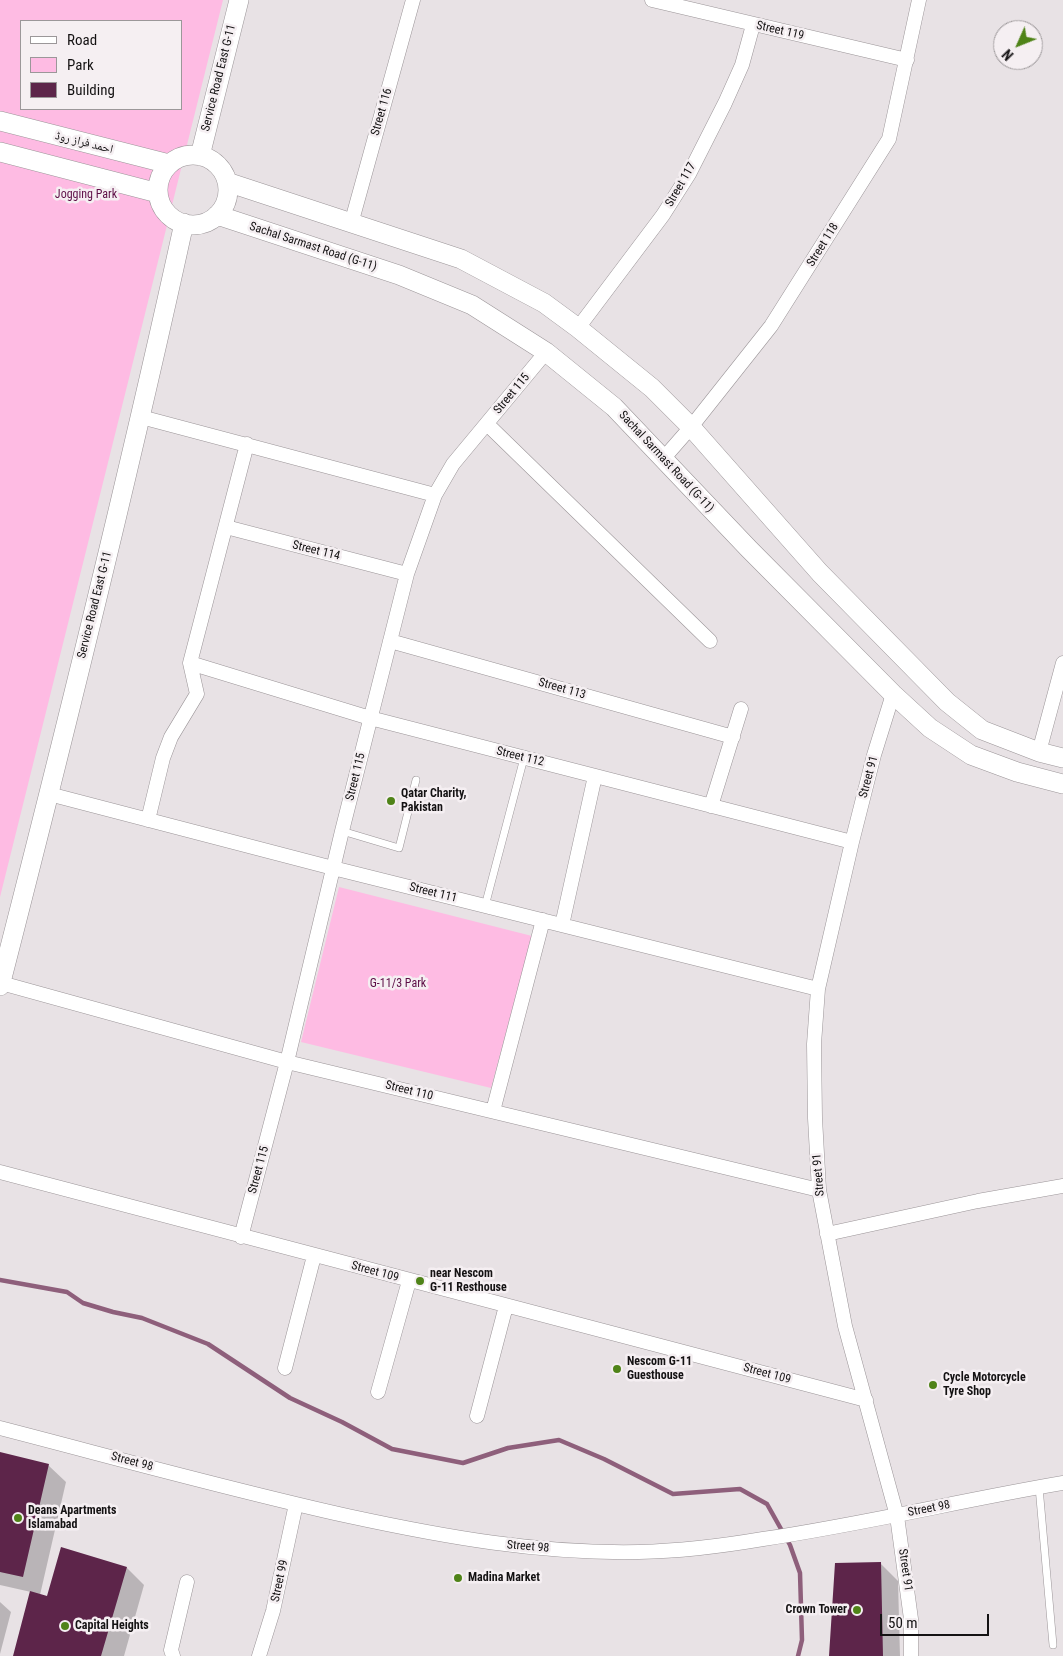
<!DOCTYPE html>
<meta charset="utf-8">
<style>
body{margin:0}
#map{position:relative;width:1063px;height:1656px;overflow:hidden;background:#e8e2e5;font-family:"Roboto Condensed",sans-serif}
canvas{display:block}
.legend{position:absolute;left:20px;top:20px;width:162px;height:90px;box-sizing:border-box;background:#f5eff2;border:1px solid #9b9799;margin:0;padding:6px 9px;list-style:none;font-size:15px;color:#141213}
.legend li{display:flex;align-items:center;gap:10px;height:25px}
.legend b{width:25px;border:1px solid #9b9799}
.north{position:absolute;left:993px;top:20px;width:50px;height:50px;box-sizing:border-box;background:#f5eff2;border:1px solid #9b9799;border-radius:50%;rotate:226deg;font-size:14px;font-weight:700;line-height:20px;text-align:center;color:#141213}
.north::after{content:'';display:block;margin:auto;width:18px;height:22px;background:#4f8318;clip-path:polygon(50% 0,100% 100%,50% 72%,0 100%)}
.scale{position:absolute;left:880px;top:1614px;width:109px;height:22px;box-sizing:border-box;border:2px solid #141213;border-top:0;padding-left:6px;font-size:15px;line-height:18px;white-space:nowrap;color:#141213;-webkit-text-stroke:4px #f5eff2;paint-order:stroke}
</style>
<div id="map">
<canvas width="1063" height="1656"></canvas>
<ul class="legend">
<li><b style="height:6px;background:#fff"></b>Road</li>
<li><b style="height:14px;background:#febbe3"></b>Park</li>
<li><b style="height:14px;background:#5d254a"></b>Building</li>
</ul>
<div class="north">N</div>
<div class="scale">50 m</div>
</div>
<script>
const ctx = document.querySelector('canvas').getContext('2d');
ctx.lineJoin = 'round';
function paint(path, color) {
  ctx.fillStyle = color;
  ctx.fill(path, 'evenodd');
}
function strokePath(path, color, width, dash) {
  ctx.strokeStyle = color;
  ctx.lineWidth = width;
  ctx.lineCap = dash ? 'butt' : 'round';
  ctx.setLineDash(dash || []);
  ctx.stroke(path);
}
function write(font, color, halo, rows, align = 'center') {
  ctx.font = font + ' "Roboto Condensed","Noto Naskh Arabic",sans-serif';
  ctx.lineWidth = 5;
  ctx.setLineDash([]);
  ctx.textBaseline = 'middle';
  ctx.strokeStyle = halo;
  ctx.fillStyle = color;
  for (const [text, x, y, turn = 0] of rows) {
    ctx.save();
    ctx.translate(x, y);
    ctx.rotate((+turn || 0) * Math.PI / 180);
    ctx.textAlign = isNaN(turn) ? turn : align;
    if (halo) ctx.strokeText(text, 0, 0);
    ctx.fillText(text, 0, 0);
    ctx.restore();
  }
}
paint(new Path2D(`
 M 0,0 L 223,0 L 0,897 ZM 21,21 L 181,21 L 181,109 L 21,109 Z
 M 339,887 L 532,936 L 491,1088 L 301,1042 Z`), '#febbe3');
paint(new Path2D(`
 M 0,1454 L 48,1465 L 66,1482 L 40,1595 L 47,1598 L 127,1568 L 144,1585 L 124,1656 L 14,1656 L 31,1592 L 0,1585 Z
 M 880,1563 L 898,1581 L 900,1656 L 830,1656 Z
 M 0,1602 L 11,1612 L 0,1654 Z`), '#0003');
strokePath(new Path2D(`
 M 0,1280 L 67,1292 L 83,1303 L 113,1312 L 142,1318 L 208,1344 L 290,1398 L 342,1422 L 392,1449 L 463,1463 L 508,1448 L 559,1440 L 604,1459 L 673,1494 L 740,1489 L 767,1504 L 790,1545 L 800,1573 L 802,1640 L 798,1656`), '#8e5f7b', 4.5);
paint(new Path2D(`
 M 0,1452 L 49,1464 L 23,1577 L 0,1572 Z
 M 61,1547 L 127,1567 L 101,1656 L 13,1656 L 30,1591 L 47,1596 Z
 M 881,1562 L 883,1656 L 829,1656 L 835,1563 Z`), '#5d254a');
const lane = new Path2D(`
 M 342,831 L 399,848 L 416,780
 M 485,906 L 524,758
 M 1039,1487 L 1053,1645`);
const street = new Path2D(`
 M 652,0 L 907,60
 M 351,224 L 413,0
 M 578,328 L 663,215 L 689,174 L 725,103 L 742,65 L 753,25
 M 141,417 L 435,495
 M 487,424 L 710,641
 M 663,459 L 691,427 L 771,326 L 889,139 L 919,0
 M 226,527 L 407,574
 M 390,641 L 733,737
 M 190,663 L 370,718 L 852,842
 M 893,694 L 874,755 L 852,842 L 818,989 L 814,1044 L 815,1118 L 819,1190 L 845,1326 L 897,1516 L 911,1619 L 911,1656
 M 1039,752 L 1063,663
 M 49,794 L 333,868 L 818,989
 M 711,806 L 741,709
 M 148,820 L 163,758 L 171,737 L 197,694 L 190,663 L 247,444
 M 562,925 L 595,776
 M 1,983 L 287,1062 L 819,1190
 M 493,1111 L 543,920
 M 0,1172 L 866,1400
 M 827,1234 L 978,1201 L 1063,1186
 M 241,1237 L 287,1062 L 342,831 L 407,574 L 435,495 L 453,464 L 546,352
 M 285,1368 L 314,1256
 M 378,1392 L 409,1281
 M 477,1416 L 506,1306
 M 0,1428 C 116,1458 231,1490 348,1516 C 445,1537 540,1554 639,1552 C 681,1551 722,1546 763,1539 C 864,1524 963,1500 1063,1483
 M 173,1656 L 171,1650 L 187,1582
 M 259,1656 L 273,1611 L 296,1504`);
const secondary = new Path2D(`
 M 0,121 L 169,164
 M 0,152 L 158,193
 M158 190a35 35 0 1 1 70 0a35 35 0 1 1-70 0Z
 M 200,156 L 239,0
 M 227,182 L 461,259 L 544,303 L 578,328 L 652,388 L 691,427 L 820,573 L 947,702 L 982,730 L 1039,752 L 1063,758
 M 217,215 L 399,275 L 472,305 L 546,352 L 614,407 L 749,549 L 893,694 L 930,728 L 971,755 L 1017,772 L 1063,784
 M 0,986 C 65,733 128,479 184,223`);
strokePath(lane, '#9b9598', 8);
strokePath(street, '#9b9598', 15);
strokePath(secondary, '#9b9598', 20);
strokePath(lane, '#fff', 7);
strokePath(street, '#fff', 14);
strokePath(secondary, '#fff', 19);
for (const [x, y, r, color] of [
 [391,801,5,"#4f8318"],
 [420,1281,5,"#4f8318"],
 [617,1369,5,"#4f8318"],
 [933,1385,5,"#4f8318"],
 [18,1518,5,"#4f8318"],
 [458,1578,5,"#4f8318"],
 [857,1610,5,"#4f8318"],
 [65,1626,5,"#4f8318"]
]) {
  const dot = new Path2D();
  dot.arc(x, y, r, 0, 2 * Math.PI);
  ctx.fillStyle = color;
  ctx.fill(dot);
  strokePath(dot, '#f5eff2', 2);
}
write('12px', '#141213', '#f5eff2', [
 ["Street 119",780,31,13],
 ["Service Road East G-11",219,78,-76],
 ["Street 116",382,112,-74],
 ["احمد فراز روڈ",84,143,14],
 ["Street 117",681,185,-60],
 ["Street 118",823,245,-58],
 ["Sachal Sarmast Road (G-11)",313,247,18],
 ["Street 115",512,394,-50],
 ["Sachal Sarmast Road (G-11)",666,462,47],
 ["Street 114",316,551,14],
 ["Service Road East G-11",95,605,-76],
 ["Street 113",562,689,16],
 ["Street 112",520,757,14],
 ["Street 115",356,777,-76],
 ["Street 91",869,777,-75],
 ["Street 111",433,893,14],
 ["Street 110",409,1091,14],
 ["Street 115",259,1170,-75],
 ["Street 91",819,1175,-95],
 ["Street 109",375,1272,15],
 ["Street 109",767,1374,15],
 ["Street 98",132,1462,15],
 ["Street 98",929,1509,-11],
 ["Street 98",528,1547,5],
 ["Street 91",905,1570,82],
 ["Street 99",280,1581,-78]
]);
write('12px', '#5d0e46', '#f5eff2', [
 ["Jogging Park",86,195],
 ["G-11/3 Park",398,984]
]);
write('bold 12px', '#141213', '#f5eff2', [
 ["Qatar Charity,",401,794],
 ["Pakistan",401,808],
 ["near Nescom",430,1274],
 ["G-11 Resthouse",430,1288],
 ["Nescom G-11",627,1362],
 ["Guesthouse",627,1376],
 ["Cycle Motorcycle",943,1378],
 ["Tyre Shop",943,1392],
 ["Deans Apartments",28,1511],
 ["Islamabad",28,1525],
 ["Madina Market",468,1578],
 ["Crown Tower",847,1610,"right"],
 ["Capital Heights",75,1626]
], 'left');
</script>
